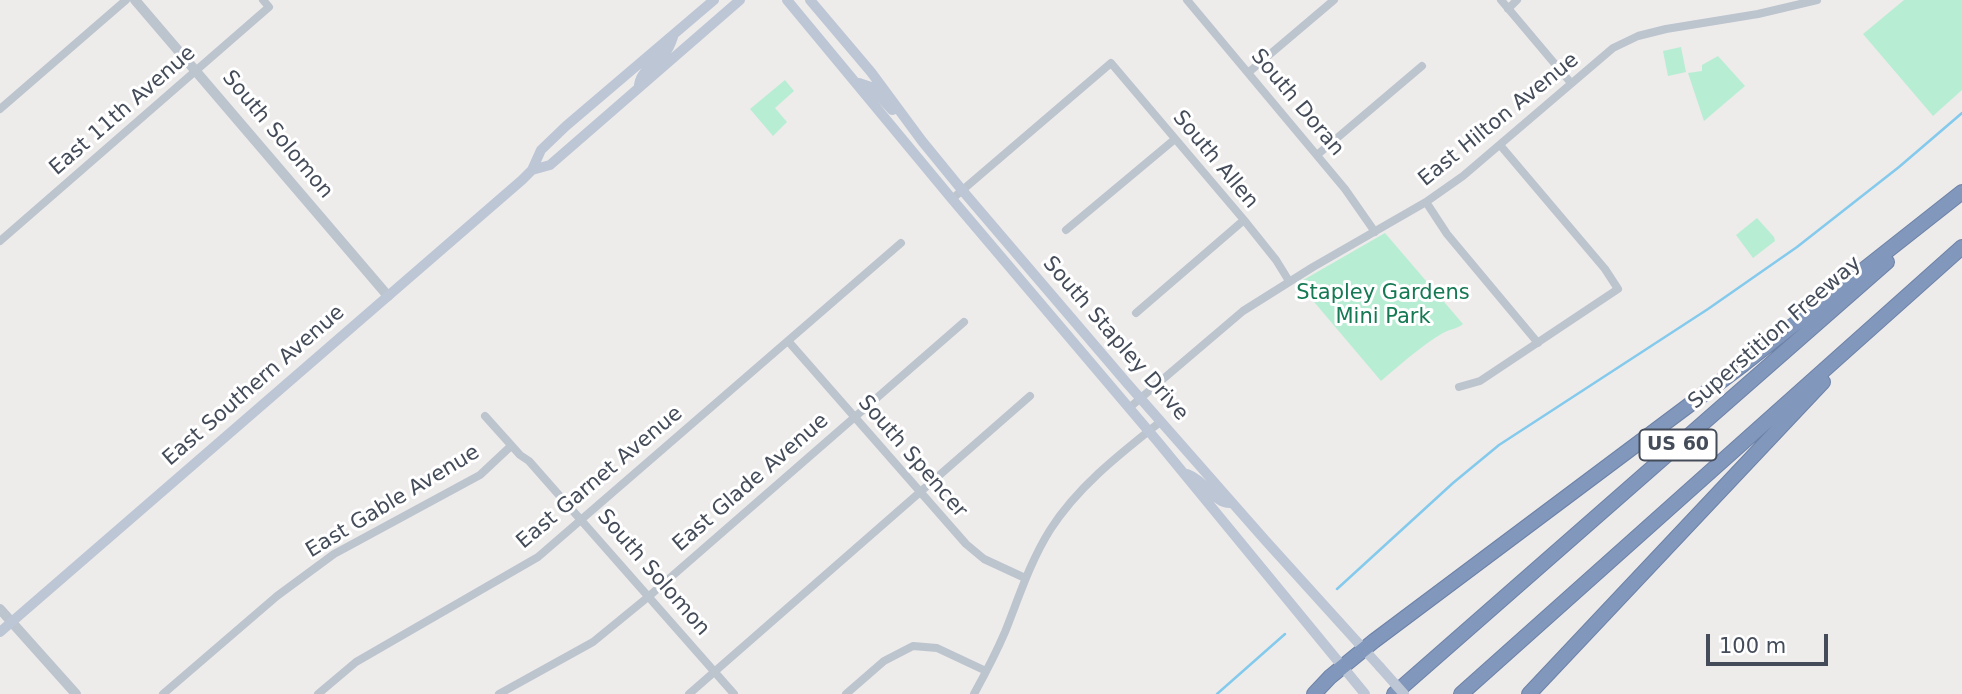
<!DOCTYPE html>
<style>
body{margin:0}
#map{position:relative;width:1962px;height:694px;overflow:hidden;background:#eeebeb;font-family:"DejaVu Sans",sans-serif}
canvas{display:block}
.scale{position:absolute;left:1706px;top:634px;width:122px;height:32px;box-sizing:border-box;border:4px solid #444c59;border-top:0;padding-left:9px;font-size:21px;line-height:24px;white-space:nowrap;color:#444c59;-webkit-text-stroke:5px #fff;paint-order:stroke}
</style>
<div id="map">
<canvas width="1962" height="694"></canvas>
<div class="scale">100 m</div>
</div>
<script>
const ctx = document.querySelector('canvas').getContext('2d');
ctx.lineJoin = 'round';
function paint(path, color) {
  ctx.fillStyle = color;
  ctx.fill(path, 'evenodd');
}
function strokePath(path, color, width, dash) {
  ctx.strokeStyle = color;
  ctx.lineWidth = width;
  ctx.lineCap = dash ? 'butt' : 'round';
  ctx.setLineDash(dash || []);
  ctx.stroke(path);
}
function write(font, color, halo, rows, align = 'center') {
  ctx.font = font + ' "DejaVu Sans",sans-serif';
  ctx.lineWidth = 6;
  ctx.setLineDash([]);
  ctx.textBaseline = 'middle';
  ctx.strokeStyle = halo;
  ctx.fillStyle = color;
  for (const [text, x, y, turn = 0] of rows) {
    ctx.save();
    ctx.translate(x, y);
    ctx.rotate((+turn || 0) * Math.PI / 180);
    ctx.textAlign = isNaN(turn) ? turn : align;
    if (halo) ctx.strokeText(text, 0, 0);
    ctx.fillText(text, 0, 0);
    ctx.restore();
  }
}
paint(new Path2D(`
 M 1904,0 L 1962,0 L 1962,90 L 1933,116 L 1863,34 Z
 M 1681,47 L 1686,72 L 1668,76 L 1663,51 Z
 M 1718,56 L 1745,86 L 1704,121 L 1688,73 L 1702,71 L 1702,65 Z
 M 785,80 L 794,91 L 775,108 L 787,122 L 773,136 L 750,109 Z
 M 1757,218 L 1774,237 L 1775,241 L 1753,258 L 1736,235 Z
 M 1385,233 L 1463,324 C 1457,329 1450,329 1443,333 C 1421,346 1401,364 1381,381 L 1298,283 Z`), '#b7eed3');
strokePath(new Path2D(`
 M 1337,589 L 1453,483 L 1499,445 L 1708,309 L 1797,247 L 1899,167 L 1962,113
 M 1217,694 L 1285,634`), '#83caec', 2.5);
const motorway = new Path2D(`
 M 1314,694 L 1330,677 L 1374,641 L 1744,364 L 1962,192
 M 1394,694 L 1887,262
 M 1461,694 L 1962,247
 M 1529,694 L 1823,382`);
strokePath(motorway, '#6d82a7', 16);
strokePath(new Path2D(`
 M 1187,0 L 1345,189 L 1375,232
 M 1501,0 L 1571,83
 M 1508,9 L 1517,0
 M 1249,72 L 1334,0
 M 0,109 L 126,0
 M 1317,155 L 1422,66
 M 952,199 L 1111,63 L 1244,220 L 1276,260 L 1289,281
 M 1426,202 L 1447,234 L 1538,343
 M 1066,230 L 1175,139
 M 0,241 L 269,7 L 263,0
 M 1136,313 L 1244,220
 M 788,341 L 966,544 L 984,559 L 1025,578
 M 1459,387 L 1480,381 L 1618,289 L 1605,269 L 1500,145
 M 1129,408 L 1243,311 L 1313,267 L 1426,202 L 1463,176 L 1613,48 L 1638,36 L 1666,29 L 1758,14 L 1817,0
 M 485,416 L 520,455 L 529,461 L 734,694
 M 163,694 L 277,596 L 334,554 L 480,475 L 511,446
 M 318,694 L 356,662 L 538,557 L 901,243
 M 499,694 L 593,642 L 648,597 L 964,322
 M 689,694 L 1030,396
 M 846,694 L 884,661 L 913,646 L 937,648 L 986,671
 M 974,694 C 985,674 996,653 1005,632 C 1019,597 1030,562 1050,530 C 1078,486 1121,453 1160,422`), '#bcc4ce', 8);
strokePath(new Path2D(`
 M 135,0 L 388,296
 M 0,609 L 76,694`), '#bcc4ce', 10);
strokePath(new Path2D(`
 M 787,0 L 952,199 L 1158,442 L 1365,694
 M 810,0 L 871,72 L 922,141 L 962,190 L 1126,382 L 1265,540 L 1380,667
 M 859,83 L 871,87 L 892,110 L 897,108
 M 639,85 C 641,70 656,64 665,53 C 669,49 671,43 673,37
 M 532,170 L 550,165 L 740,0
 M 1187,474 C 1207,481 1214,505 1232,503
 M 0,632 L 522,180 L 532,170 L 541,150 L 566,126 L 714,0`), '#bdc6d5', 10);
strokePath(motorway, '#8197bc', 14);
strokePath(new Path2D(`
 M 1380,667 L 1404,694`), '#bdc6d5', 10);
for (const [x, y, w] of [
 [1678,445,77]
]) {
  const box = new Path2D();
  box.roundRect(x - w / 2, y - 15.5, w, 31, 5);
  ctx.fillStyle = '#fff';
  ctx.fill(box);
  strokePath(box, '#444c59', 2);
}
write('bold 19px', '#444c59', null, [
 ["US 60",1678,445]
]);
write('21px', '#444c59', '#fff', [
 ["South Doran",1297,103,50],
 ["East 11th Avenue",123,111,-41],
 ["East Hilton Avenue",1499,120,-39],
 ["South Solomon",277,135,50],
 ["South Allen",1215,160,50],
 ["Superstition Freeway",1775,333,-41],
 ["South Stapley Drive",1115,339,49],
 ["East Southern Avenue",254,386,-41],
 ["South Spencer",912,457,49],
 ["East Garnet Avenue",600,478,-40],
 ["East Glade Avenue",751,483,-41],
 ["East Gable Avenue",393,502,-31],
 ["South Solomon",653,573,49]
]);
write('21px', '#157953', '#fff', [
 ["Stapley Gardens",1383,294],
 ["Mini Park",1383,318]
]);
</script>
